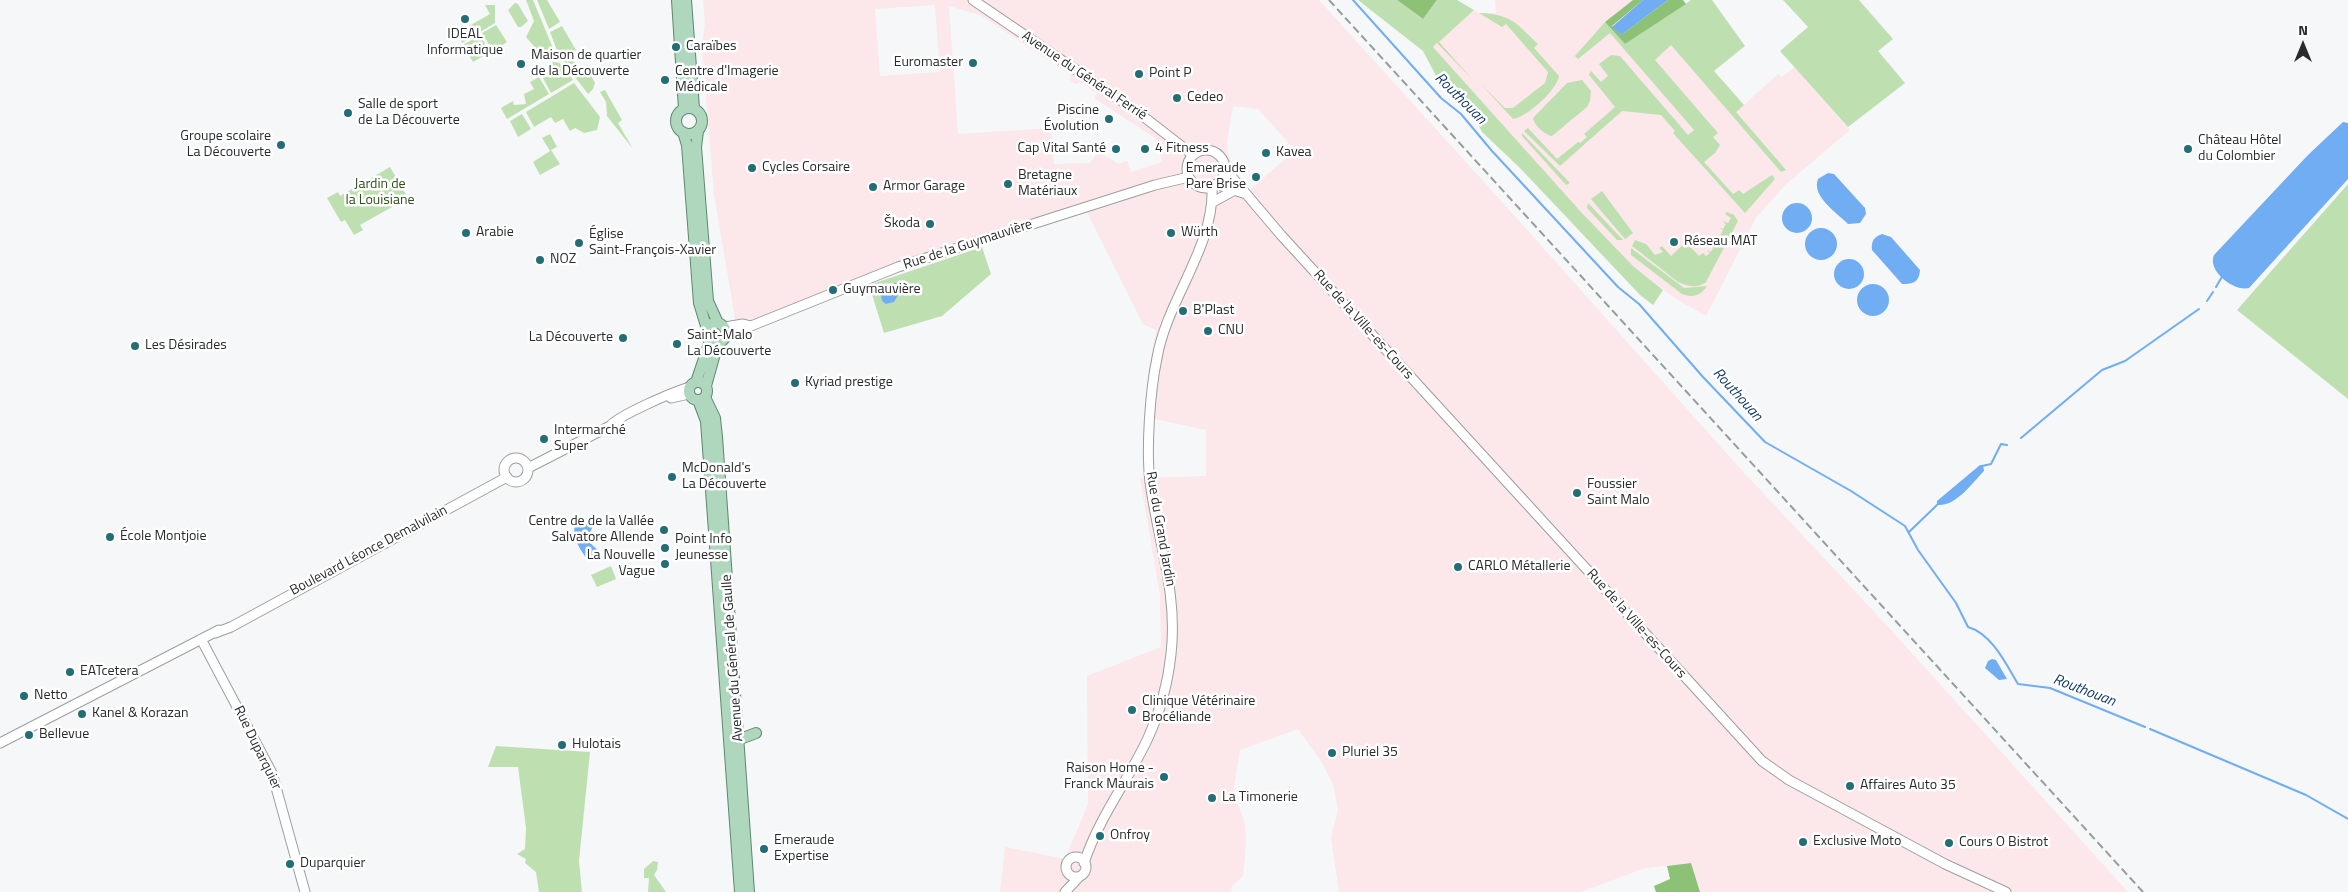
<!DOCTYPE html>
<meta charset="utf-8">
<style>
body{margin:0}
#map{position:relative;width:2348px;height:892px;overflow:hidden;background:#f5f7f9;font-family:"Titillium Web",sans-serif}
canvas{display:block}
.north{position:absolute;left:2278px;top:20px;width:50px;height:50px;-webkit-text-stroke:4px #fff;paint-order:stroke;rotate:0deg;font-size:14px;font-weight:700;line-height:20px;text-align:center;color:#2a2b2c}
.north::after{content:'';display:block;margin:auto;width:18px;height:22px;background:#2a2b2c;clip-path:polygon(50% 0,100% 100%,50% 72%,0 100%)}
</style>
<div id="map">
<canvas width="2348" height="892"></canvas>
<div class="north">N</div>
</div>
<script>
const ctx = document.querySelector('canvas').getContext('2d');
ctx.lineJoin = 'round';
function paint(path, color) {
  ctx.fillStyle = color;
  ctx.fill(path, 'evenodd');
}
function strokePath(path, color, width, dash) {
  ctx.strokeStyle = color;
  ctx.lineWidth = width;
  ctx.lineCap = dash ? 'butt' : 'round';
  ctx.setLineDash(dash || []);
  ctx.stroke(path);
}
function write(font, color, halo, rows, align = 'center') {
  ctx.font = font + ' "Titillium Web",sans-serif';
  ctx.lineWidth = 5;
  ctx.setLineDash([]);
  ctx.textBaseline = 'middle';
  ctx.strokeStyle = halo;
  ctx.fillStyle = color;
  for (const [text, x, y, turn = 0] of rows) {
    ctx.save();
    ctx.translate(x, y);
    ctx.rotate((+turn || 0) * Math.PI / 180);
    ctx.textAlign = isNaN(turn) ? turn : align;
    if (halo) ctx.strokeText(text, 0, 0);
    ctx.fillText(text, 0, 0);
    ctx.restore();
  }
}
paint(new Path2D(`
 M 703,0 L 1319,0 L 1512,213 L 1736,464 L 1891,630 L 2128,892 L 1700,892 L 1691,863 L 1645,868 L 1581,892 L 1339,892 L 1331,838 L 1338,810 L 1333,784 L 1321,761 L 1298,729 L 1240,750 L 1234,786 L 1235,796 L 1245,824 L 1246,843 L 1243,876 L 1232,886 L 1231,892 L 1000,892 L 1005,847 L 1065,859 L 1088,804 L 1087,676 L 1161,647 L 1160,595 L 1140,478 L 1206,476 L 1206,430 L 1145,417 L 1149,368 L 1156,330 L 1143,324 L 1086,210 L 870,283 L 738,336 L 714,194 L 702,48 L 705,22 ZM 935,5 L 940,72 L 880,76 L 875,9 ZM 949,6 L 980,15 L 1071,75 L 1070,80 L 1075,84 L 1080,82 L 1097,93 L 1094,98 L 1155,138 L 1162,162 L 1131,172 L 1127,161 L 1118,164 L 1099,151 L 1090,163 L 1054,164 L 1051,128 L 958,134 ZM 1233,106 L 1258,109 L 1295,150 L 1249,191 L 1236,175 L 1228,154 L 1227,142 Z
 M 1495,0 L 1633,0 L 1605,22 L 1664,19 L 1694,48 L 1744,105 L 1778,74 L 1782,77 L 1795,67 L 1850,130 L 1786,184 L 1756,218 L 1706,316 L 1676,299 L 1633,266 L 1582,213 L 1433,47 L 1474,10 L 1479,13 L 1496,13 Z`), '#fce7ea');
paint(new Path2D(`
 M 526,0 L 533,0 L 558,60 L 544,58 L 526,37 L 534,21 Z
 M 537,0 L 547,0 L 560,22 L 549,29 Z
 M 1358,0 L 1397,0 L 1423,19 L 1437,0 L 1457,0 L 1474,10 L 1439,42 L 1474,81 L 1437,43 L 1433,47 L 1582,213 L 1633,266 L 1663,290 L 1653,305 L 1640,295 L 1520,168 L 1482,132 L 1476,120 L 1442,87 L 1423,51 Z
 M 1691,0 L 1712,0 L 1745,46 L 1714,71 L 1744,105 L 1736,112 L 1786,170 L 1781,172 L 1671,45 L 1655,60 L 1718,133 L 1713,137 L 1720,145 L 1715,153 L 1704,162 L 1733,194 L 1739,190 L 1743,194 L 1772,175 L 1775,179 L 1745,213 L 1673,133 L 1675,131 L 1661,115 L 1622,111 L 1560,166 L 1524,131 L 1528,128 L 1557,159 L 1578,142 L 1580,143 L 1587,137 L 1584,134 L 1615,107 L 1589,75 L 1591,71 L 1601,82 L 1608,76 L 1599,64 L 1611,55 L 1620,56 L 1688,135 L 1694,130 L 1610,33 L 1578,59 L 1575,56 L 1605,22 L 1625,44 Z
 M 1783,0 L 1859,0 L 1893,39 L 1878,51 L 1905,83 L 1848,127 L 1780,51 L 1808,27 Z
 M 515,3 L 518,4 L 528,21 L 521,27 L 518,27 L 508,10 Z
 M 485,5 L 495,5 L 495,23 L 462,43 L 457,33 L 490,14 Z
 M 1479,13 C 1511,14 1516,23 1538,44 L 1534,48 L 1559,76 C 1557,90 1527,117 1513,119 L 1481,84 L 1505,108 L 1513,108 L 1545,83 L 1548,72 L 1506,24 L 1502,27 Z
 M 496,25 L 507,42 L 493,51 L 482,33 Z
 M 562,26 L 576,50 L 573,52 L 572,58 L 577,66 L 573,74 L 558,53 L 550,32 Z
 M 480,35 L 490,52 L 473,62 L 463,45 Z
 M 553,62 L 560,63 L 573,80 L 551,93 L 543,78 L 549,65 Z
 M 581,72 L 589,72 L 595,83 L 593,89 L 588,94 L 575,77 Z
 M 539,77 L 549,94 L 507,119 L 501,108 L 513,101 L 514,105 L 526,104 L 524,94 L 534,89 L 530,82 Z
 M 1582,80 L 1591,91 L 1590,101 L 1587,107 L 1552,136 C 1545,135 1534,125 1533,118 L 1567,83 Z
 M 574,83 L 600,117 L 597,130 L 584,133 L 575,128 L 570,131 L 563,119 L 555,123 L 551,117 L 534,127 L 526,112 Z
 M 605,90 L 622,120 L 618,123 L 633,149 L 607,116 L 606,102 L 600,92 Z
 M 522,114 L 531,129 L 518,137 L 510,121 Z
 M 1522,133 L 1570,183 L 1566,185 L 1522,136 Z
 M 550,134 L 557,147 L 551,150 L 560,164 L 540,175 L 533,162 L 550,151 L 542,138 Z
 M 390,167 L 408,198 L 360,225 L 363,230 L 354,235 L 345,220 L 341,222 L 327,198 L 338,192 L 340,196 Z
 M 2348,184 L 2348,399 L 2237,310 Z
 M 1602,191 L 1633,233 L 1625,239 L 1591,199 Z
 M 1588,203 L 1623,240 L 1617,240 L 1587,208 Z
 M 1727,212 L 1734,215 L 1738,221 L 1706,282 C 1697,289 1687,286 1678,282 L 1632,246 L 1635,240 L 1646,244 L 1655,255 L 1663,252 L 1659,248 L 1662,246 L 1671,256 L 1686,242 L 1699,256 L 1703,253 L 1706,256 L 1710,253 L 1707,250 L 1711,252 L 1715,244 L 1711,241 L 1716,243 L 1719,237 L 1714,235 L 1720,236 L 1723,230 L 1718,227 L 1723,229 L 1726,224 L 1722,221 L 1728,223 L 1731,218 L 1725,214 Z
 M 982,247 L 991,274 L 942,316 L 884,333 L 869,285 Z
 M 1631,248 L 1684,288 L 1707,286 C 1700,296 1693,298 1682,294 L 1631,255 Z
 M 611,566 L 616,579 L 597,587 L 591,575 Z
 M 496,746 L 590,752 L 579,861 L 582,892 L 539,892 L 536,872 L 525,863 L 526,859 L 517,854 L 525,849 L 526,828 L 518,767 L 488,767 Z
 M 653,861 L 658,862 L 657,870 L 654,875 L 666,892 L 648,892 L 649,878 L 644,878 L 644,869 Z`), '#bee0b1');
paint(new Path2D(`
 M 1397,0 L 1437,0 L 1423,19 Z
 M 1633,0 L 1643,0 L 1612,26 L 1621,35 L 1668,0 L 1683,0 L 1686,4 L 1625,44 L 1605,22 Z
 M 1691,863 L 1700,892 L 1656,892 L 1654,886 L 1670,879 L 1667,866 Z`), '#8dc276');
paint(new Path2D(`
 M 1643,0 L 1668,0 L 1621,35 L 1612,27 Z
 M 2343,122 L 2348,123 L 2348,179 L 2249,288 C 2234,292 2207,271 2214,255 L 2308,155 Z
 M 1828,173 L 1834,174 L 1865,208 L 1866,214 L 1860,223 L 1848,224 C 1837,213 1811,196 1818,179 Z
 M1782 218a15 15 0 1 1 30 0a15 15 0 1 1-30 0Z
 M1805 244a16 16 0 1 1 32 0a16 16 0 1 1-32 0Z
 M 1882,234 L 1891,237 L 1920,270 C 1919,282 1914,284 1902,284 L 1872,250 C 1871,241 1874,237 1882,234 Z
 M1834 274a15 15 0 1 1 30 0a15 15 0 1 1-30 0Z
 M 895,283 L 903,285 L 903,287 L 894,302 L 886,304 L 882,301 L 880,289 Z
 M1857 300a16 16 0 1 1 32 0a16 16 0 1 1-32 0Z
 M 1980,465 L 1983,465 L 1984,471 C 1972,483 1956,507 1937,505 L 1937,501 Z
 M 587,518 L 593,526 L 588,537 L 589,542 L 602,554 L 596,561 L 587,559 C 580,549 569,534 577,522 Z
 M 1992,659 L 1996,660 L 2007,679 L 1999,680 L 1985,668 L 1988,661 Z`), '#70adf2');
strokePath(new Path2D(`
 M 1353,0 L 1441,98 L 1461,114 L 1492,151 L 1618,287 L 1639,304 L 1703,377 L 1765,442 L 1851,491 L 1905,526 L 1918,550 L 1956,603 L 1968,627 C 1992,634 2006,664 2018,684 L 2050,688 L 2145,727
 M 2216,287 L 2223,275
 M 2207,301 L 2213,292
 M 2021,438 L 2102,370 L 2125,361 L 2199,309
 M 1982,466 L 1991,464 L 2001,444 L 2007,445
 M 1909,532 L 1939,503
 M 2150,729 L 2306,795 L 2348,819`), '#70adf2', 2);
const minor = new Path2D(`
 M 973,0 L 1135,110 L 1193,155
 M1187 169a19 19 0 1 1 38 0a19 19 0 1 1-38 0Z
 M 1225,169 L 1281,235 L 1762,761 L 1789,780 L 1945,864 L 2006,892
 M 1216,184 L 1243,193
 M 1213,202 L 1233,191
 M 725,327 L 743,324 L 751,326
 M 726,336 L 898,267 L 1155,185 L 1189,177
 M 671,398 L 689,394
 M504 470a12 12 0 1 1 24 0a12 12 0 1 1-24 0Z
 M 528,468 L 610,426 C 619,415 675,391 690,387
 M 215,633 L 231,627 L 507,477
 M 201,639 L 272,773 L 305,892
 M 0,743 L 219,630
 M1066 867a10 10 0 1 1 20 0a10 10 0 1 1-20 0Z
 M 1084,863 C 1099,817 1128,781 1148,738 C 1160,712 1168,683 1171,654 C 1178,593 1158,542 1150,482 C 1146,449 1150,391 1157,358 C 1167,299 1215,247 1212,186
 M 1065,892 L 1080,876`);
const major = new Path2D(`
 M 677,0 L 684,109
 M 686,0 L 694,108
 M676 121a13 13 0 1 1 26 0a13 13 0 1 1-26 0Z
 M 698,131 L 696,147 L 708,301 L 718,323
 M 683,132 L 687,145 L 699,303 L 707,329
 M706 333a10 10 0 1 1 20 0a10 10 0 1 1-20 0Z
 M 696,382 L 710,341
 M689 391a9 9 0 1 1 18 0a9 9 0 1 1-18 0Z
 M 706,386 L 718,343
 M 705,397 L 715,418 L 717,437 L 749,892
 M 698,400 L 706,421 L 740,892
 M 736,732 L 743,738 L 756,733`);
strokePath(minor, '#9c9e9f', 11);
strokePath(major, '#5e896f', 12);
strokePath(minor, '#fff', 9);
strokePath(major, '#afd7be', 10);
strokePath(new Path2D(`
 M 1329,0 L 2143,892`), '#9a9b9d', 2, [8, 4]);
for (const [x, y, r, color] of [
 [465,19,5,"#236d76"],
 [676,47,5,"#236d76"],
 [973,63,5,"#236d76"],
 [521,64,5,"#236d76"],
 [1139,74,5,"#236d76"],
 [665,80,5,"#236d76"],
 [1177,98,5,"#236d76"],
 [348,113,5,"#236d76"],
 [1109,119,5,"#236d76"],
 [281,145,5,"#236d76"],
 [1116,149,5,"#236d76"],
 [1145,149,5,"#236d76"],
 [2188,149,5,"#236d76"],
 [1266,153,5,"#236d76"],
 [752,168,5,"#236d76"],
 [1256,177,5,"#236d76"],
 [1008,184,5,"#236d76"],
 [873,187,5,"#236d76"],
 [930,224,5,"#236d76"],
 [466,233,5,"#236d76"],
 [1171,233,5,"#236d76"],
 [1674,242,5,"#236d76"],
 [579,243,5,"#236d76"],
 [540,260,5,"#236d76"],
 [833,290,5,"#236d76"],
 [1183,311,5,"#236d76"],
 [1208,331,5,"#236d76"],
 [623,338,5,"#236d76"],
 [677,344,5,"#236d76"],
 [135,346,5,"#236d76"],
 [795,383,5,"#236d76"],
 [544,439,5,"#236d76"],
 [672,477,5,"#236d76"],
 [1577,493,5,"#236d76"],
 [664,530,5,"#236d76"],
 [110,537,5,"#236d76"],
 [665,548,5,"#236d76"],
 [665,564,5,"#236d76"],
 [1458,567,5,"#236d76"],
 [70,672,5,"#236d76"],
 [24,696,5,"#236d76"],
 [1132,710,5,"#236d76"],
 [82,714,5,"#236d76"],
 [29,735,5,"#236d76"],
 [562,745,5,"#236d76"],
 [1332,753,5,"#236d76"],
 [1164,777,5,"#236d76"],
 [1850,786,5,"#236d76"],
 [1212,798,5,"#236d76"],
 [1100,836,5,"#236d76"],
 [1803,842,5,"#236d76"],
 [1949,843,5,"#236d76"],
 [764,849,5,"#236d76"],
 [290,864,5,"#236d76"]
]) {
  const dot = new Path2D();
  dot.arc(x, y, r, 0, 2 * Math.PI);
  ctx.fillStyle = color;
  ctx.fill(dot);
  strokePath(dot, '#fff', 2);
}
write('14px', '#2a2b2c', '#fff', [
 ["IDEAL",465,35,"center"],
 ["Informatique",465,51,"center"],
 ["Caraïbes",686,47],
 ["Maison de quartier",531,56],
 ["de la Découverte",531,72],
 ["Euromaster",963,63,"right"],
 ["Centre d'Imagerie",675,72],
 ["Médicale",675,88],
 ["Point P",1149,74],
 ["Cedeo",1187,98],
 ["Salle de sport",358,105],
 ["de La Découverte",358,121],
 ["Piscine",1099,111,"right"],
 ["Évolution",1099,127,"right"],
 ["Groupe scolaire",271,137,"right"],
 ["La Découverte",271,153,"right"],
 ["Château Hôtel",2198,141],
 ["du Colombier",2198,157],
 ["Cap Vital Santé",1106,149,"right"],
 ["4 Fitness",1155,149],
 ["Kavea",1276,153],
 ["Cycles Corsaire",762,168],
 ["Emeraude",1246,169,"right"],
 ["Pare Brise",1246,185,"right"],
 ["Bretagne",1018,176],
 ["Matériaux",1018,192],
 ["Armor Garage",883,187],
 ["Škoda",920,224,"right"],
 ["Arabie",476,233],
 ["Würth",1181,233],
 ["Église",589,235],
 ["Saint-François-Xavier",589,251],
 ["Réseau MAT",1684,242],
 ["NOZ",550,260],
 ["Guymauvière",843,290],
 ["B'Plast",1193,311],
 ["CNU",1218,331],
 ["Saint-Malo",687,336],
 ["La Découverte",687,352],
 ["La Découverte",613,338,"right"],
 ["Les Désirades",145,346],
 ["Kyriad prestige",805,383],
 ["Intermarché",554,431],
 ["Super",554,447],
 ["McDonald's",682,469],
 ["La Découverte",682,485],
 ["Foussier",1587,485],
 ["Saint Malo",1587,501],
 ["Centre de de la Vallée",654,522,"right"],
 ["Salvatore Allende",654,538,"right"],
 ["École Montjoie",120,537],
 ["Point Info",675,540],
 ["Jeunesse",675,556],
 ["La Nouvelle",655,556,"right"],
 ["Vague",655,572,"right"],
 ["CARLO Métallerie",1468,567],
 ["EATcetera",80,672],
 ["Netto",34,696],
 ["Clinique Vétérinaire",1142,702],
 ["Brocéliande",1142,718],
 ["Kanel & Korazan",92,714],
 ["Bellevue",39,735],
 ["Hulotais",572,745],
 ["Pluriel 35",1342,753],
 ["Raison Home -",1154,769,"right"],
 ["Franck Maurais",1154,785,"right"],
 ["Affaires Auto 35",1860,786],
 ["La Timonerie",1222,798],
 ["Onfroy",1110,836],
 ["Emeraude",774,841],
 ["Expertise",774,857],
 ["Exclusive Moto",1813,842],
 ["Cours O Bistrot",1959,843],
 ["Duparquier",300,864]
], 'left');
write('14px', '#2a2b2c', '#fff', [
 ["Avenue du Général Ferrié",1084,76,34],
 ["Rue de la Guymauvière",968,245,-18],
 ["Rue de la Ville-es-Cours",1363,325,48],
 ["Rue du Grand Jardin",1160,529,80],
 ["Boulevard Léonce Demalvilain",369,551,-28],
 ["Rue de la Ville-es-Cours",1636,624,48],
 ["Avenue du Général de Gaulle",733,658,-94],
 ["Rue Duparquier",257,748,64]
]);
write('14px', '#2c4e1a', '#fff', [
 ["Jardin de",380,185],
 ["la Louisiane",380,201]
]);
write('italic 15px', '#113b67', '#fff', [
 ["Routhouan",1460,99,45],
 ["Routhouan",1737,395,48],
 ["Routhouan",2084,691,21]
]);
</script>
